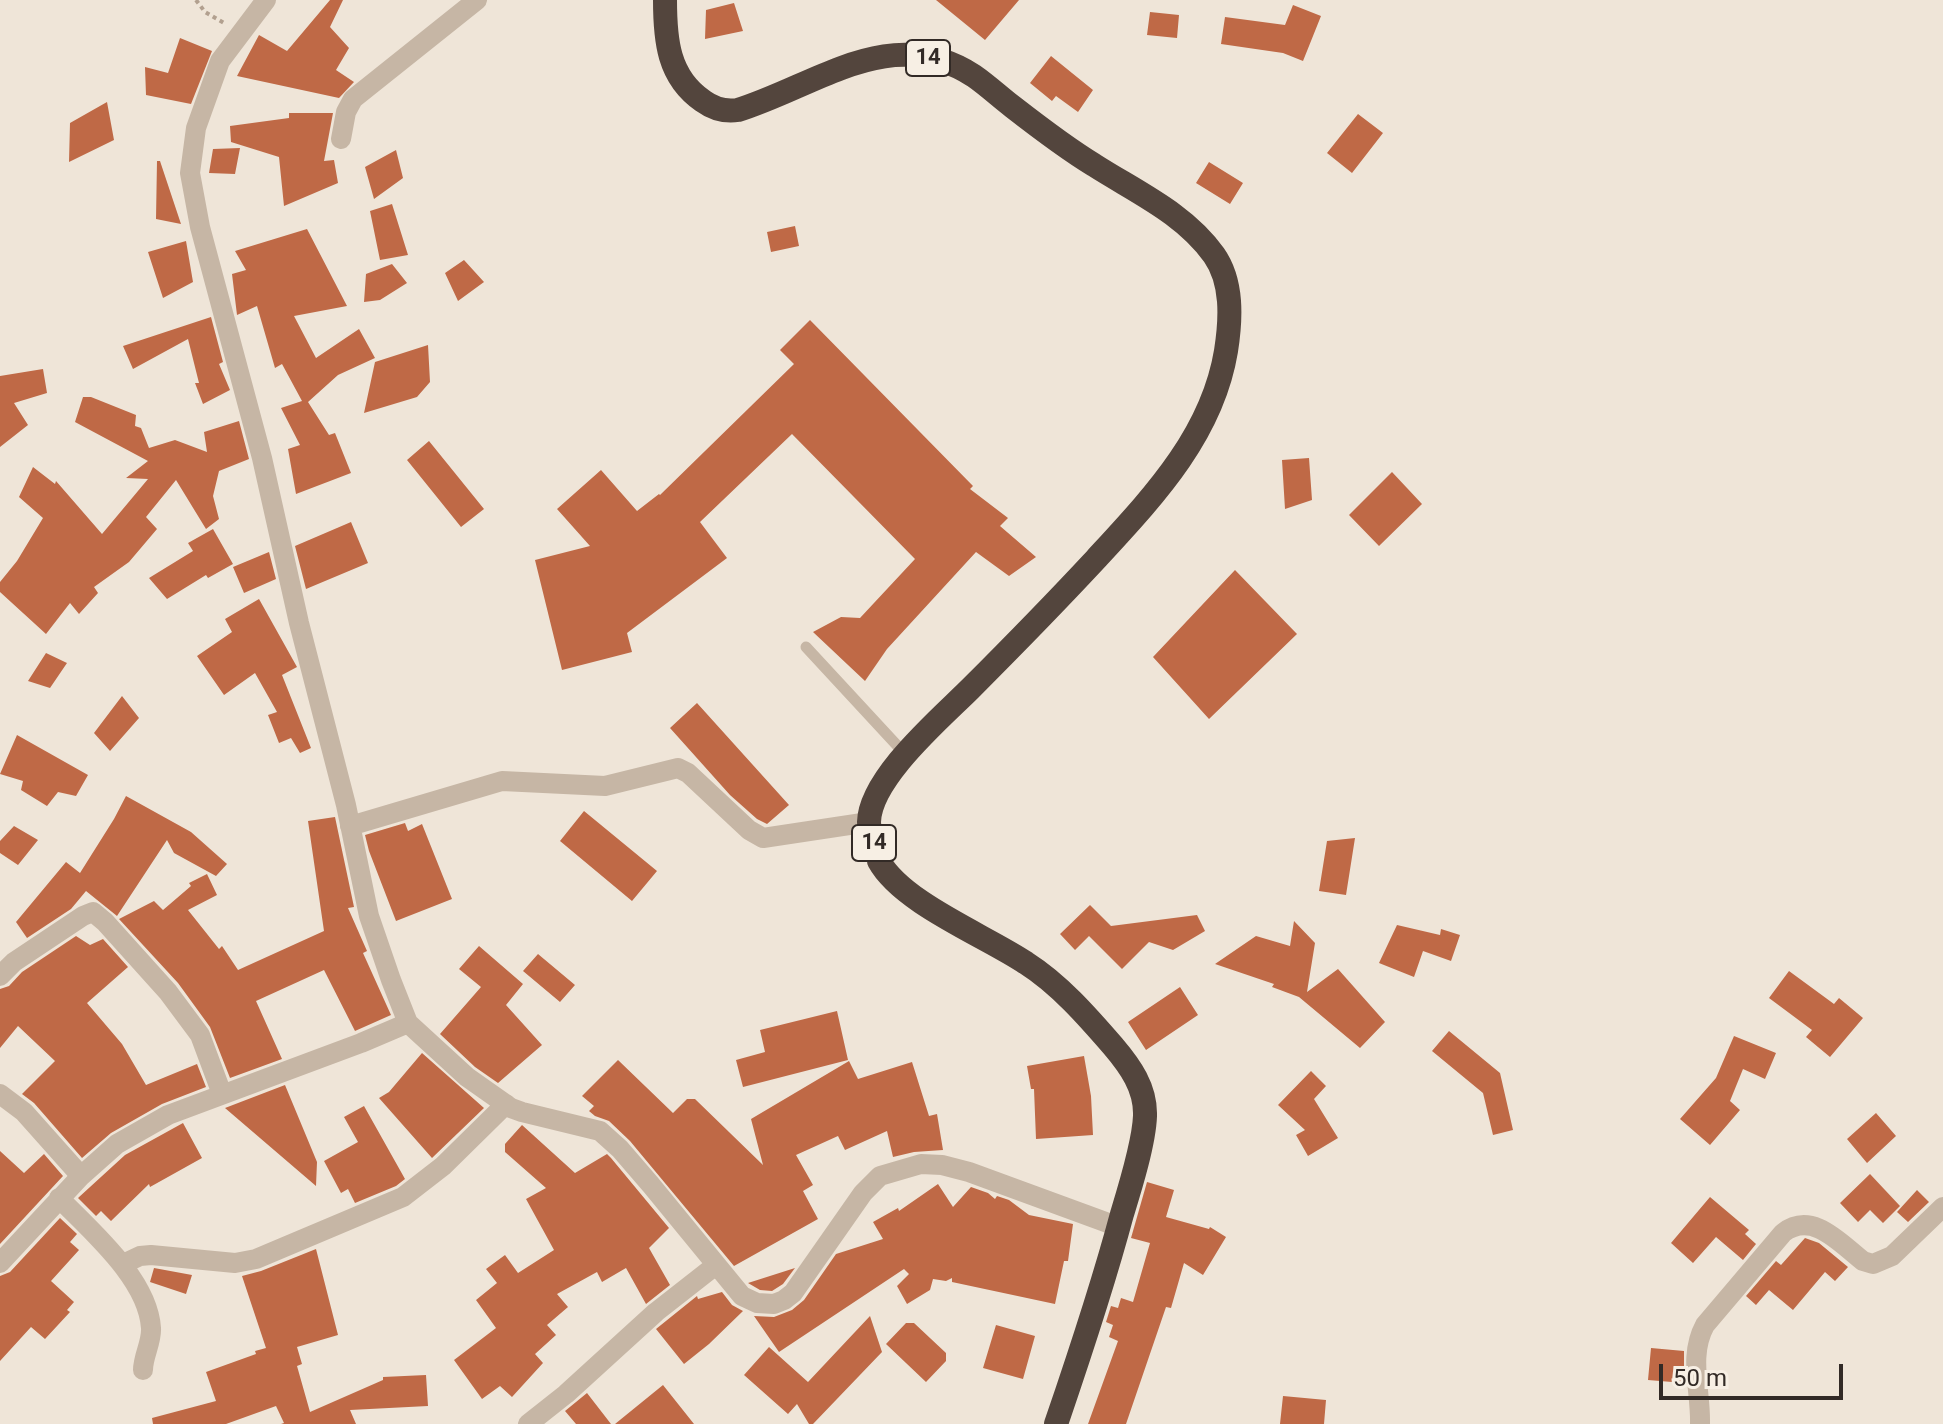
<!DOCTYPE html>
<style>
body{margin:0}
#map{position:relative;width:1943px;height:1424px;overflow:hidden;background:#efe5d8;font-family:Roboto,sans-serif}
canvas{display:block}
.scale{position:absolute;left:1659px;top:1364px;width:184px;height:36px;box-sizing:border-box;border:4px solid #322a26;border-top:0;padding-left:10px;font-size:24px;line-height:28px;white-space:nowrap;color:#322a26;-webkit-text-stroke:6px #f7efe4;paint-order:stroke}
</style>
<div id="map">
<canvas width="1943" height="1424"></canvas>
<div class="scale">50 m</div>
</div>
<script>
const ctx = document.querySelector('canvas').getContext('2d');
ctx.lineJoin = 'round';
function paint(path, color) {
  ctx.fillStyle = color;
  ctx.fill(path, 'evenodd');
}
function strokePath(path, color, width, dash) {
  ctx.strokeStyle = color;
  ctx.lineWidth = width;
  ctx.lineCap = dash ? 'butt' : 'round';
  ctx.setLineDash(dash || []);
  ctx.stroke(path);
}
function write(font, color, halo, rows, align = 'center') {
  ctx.font = font + ' Roboto,sans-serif';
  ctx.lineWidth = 8;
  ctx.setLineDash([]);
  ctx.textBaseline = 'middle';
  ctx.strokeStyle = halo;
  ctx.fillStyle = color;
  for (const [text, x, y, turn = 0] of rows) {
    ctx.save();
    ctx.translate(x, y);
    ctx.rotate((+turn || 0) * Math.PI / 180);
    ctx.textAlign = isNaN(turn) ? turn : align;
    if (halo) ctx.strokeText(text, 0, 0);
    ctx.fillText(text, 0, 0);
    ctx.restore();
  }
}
paint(new Path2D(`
 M 330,0 L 343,0 L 330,27 L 349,48 L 336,70 L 354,82 L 339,98 L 237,76 L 259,35 L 287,51 Z
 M 936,0 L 1019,0 L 985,40 Z
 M 734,3 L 743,31 L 705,39 L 706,10 Z
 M 1293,5 L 1321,16 L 1303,61 L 1283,53 L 1221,44 L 1225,17 L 1285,25 Z
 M 1150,12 L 1179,15 L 1177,38 L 1147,35 Z
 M 180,38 L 212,51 L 191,104 L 146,95 L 145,67 L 168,73 Z
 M 1051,56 L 1093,90 L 1078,112 L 1056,96 L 1052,101 L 1030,83 Z
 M 107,102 L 114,140 L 69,162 L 70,123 Z
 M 289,113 L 333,113 L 324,161 L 334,160 L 338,183 L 284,206 L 279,157 L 231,142 L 230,126 L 289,118 Z
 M 1358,114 L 1383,133 L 1352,173 L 1327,153 Z
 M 240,148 L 235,174 L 209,173 L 213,149 Z
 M 396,150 L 403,178 L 374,199 L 365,167 Z
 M 157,161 L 160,161 L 181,224 L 156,219 Z
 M 1209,162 L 1243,183 L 1230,204 L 1196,183 Z
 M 392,204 L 408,255 L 380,260 L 370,211 Z
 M 795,226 L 799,246 L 771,252 L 767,232 Z
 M 307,229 L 347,306 L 294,316 L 316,358 L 359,329 L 375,358 L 338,375 L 308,402 L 329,435 L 335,433 L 351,473 L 296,494 L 288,449 L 300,445 L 281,408 L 302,401 L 282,364 L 275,368 L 257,306 L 237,315 L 232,274 L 246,270 L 235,251 Z
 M 186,241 L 193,282 L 163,298 L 148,252 Z
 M 464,260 L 484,282 L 458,301 L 445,273 Z
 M 392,264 L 407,283 L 380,300 L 364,302 L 366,274 Z
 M 211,317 L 223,362 L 219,364 L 230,390 L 203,404 L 195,383 L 199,383 L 188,339 L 133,369 L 123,346 Z
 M 810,320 L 973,486 L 970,489 L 1008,518 L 1000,526 L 1036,557 L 1009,576 L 976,552 L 887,649 L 865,681 L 813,632 L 841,617 L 860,618 L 915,559 L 792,434 L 700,522 L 727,558 L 627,633 L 632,652 L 562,670 L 535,560 L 590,546 L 557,509 L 601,470 L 637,511 L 659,494 L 660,495 L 794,364 L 780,350 Z
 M 428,345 L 430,382 L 417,397 L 364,413 L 375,362 Z
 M 43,369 L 47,393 L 14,403 L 28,425 L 0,447 L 0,376 Z
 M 83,397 L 91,397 L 136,415 L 135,426 L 141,428 L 149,448 L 175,440 L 207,452 L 204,432 L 239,421 L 249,459 L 219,471 L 213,496 L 219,519 L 206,529 L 176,480 L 146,517 L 157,529 L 129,562 L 94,587 L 98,593 L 79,614 L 70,603 L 46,634 L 0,592 L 0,582 L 17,561 L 43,518 L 19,497 L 33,467 L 55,484 L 56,481 L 102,534 L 148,479 L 126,478 L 148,461 L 75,422 Z
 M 429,441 L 484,509 L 461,527 L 407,460 Z
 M 1309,458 L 1312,500 L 1285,509 L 1282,460 Z
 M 1392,472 L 1422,504 L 1379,546 L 1349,515 Z
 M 351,522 L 368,563 L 306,589 L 295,546 Z
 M 213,529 L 233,564 L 208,578 L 206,575 L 167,599 L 149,578 L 193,551 L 188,543 Z
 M 269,552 L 276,579 L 244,593 L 233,567 Z
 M 1235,570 L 1297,634 L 1209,719 L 1153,657 Z
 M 259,599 L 297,667 L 282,675 L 311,748 L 300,753 L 291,738 L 279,743 L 268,715 L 277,712 L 255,673 L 224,695 L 197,656 L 232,632 L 225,619 Z
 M 46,653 L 67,663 L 50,688 L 28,681 Z
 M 122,696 L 139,718 L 110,751 L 94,733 Z
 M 697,703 L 789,805 L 767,824 L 757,819 L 730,795 L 670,728 Z
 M 17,735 L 88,775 L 76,796 L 58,792 L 47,806 L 21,790 L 23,781 L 0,774 Z
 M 126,796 L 191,832 L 227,864 L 216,876 L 174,853 L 167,840 L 117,916 L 86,891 L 71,909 L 27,938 L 16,922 L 66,862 L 80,873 L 114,819 Z
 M 584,811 L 657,871 L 632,901 L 560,841 Z
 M 335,817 L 354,907 L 348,908 L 367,951 L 363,953 L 391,1015 L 355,1031 L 324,970 L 256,1001 L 282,1059 L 230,1078 L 210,1027 L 178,983 L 119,919 L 154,901 L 163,910 L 191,886 L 189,883 L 207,874 L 217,895 L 188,910 L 219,949 L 222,946 L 238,970 L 324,931 L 308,821 Z
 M 405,823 L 408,831 L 422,824 L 452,899 L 396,921 L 369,851 L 365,835 Z
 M 14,826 L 38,840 L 18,865 L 0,853 L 0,841 Z
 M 1355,838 L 1346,895 L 1319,891 L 1327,841 Z
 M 1090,905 L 1111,926 L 1197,915 L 1205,931 L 1173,950 L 1149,942 L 1122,969 L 1089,936 L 1075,950 L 1060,934 Z
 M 1294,921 L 1315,943 L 1307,992 L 1338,969 L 1385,1022 L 1360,1048 L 1299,997 L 1272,987 L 1274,984 L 1215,964 L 1256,936 L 1290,946 Z
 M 1397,925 L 1440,935 L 1441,929 L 1460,935 L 1451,961 L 1423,951 L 1414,977 L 1379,963 Z
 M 76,936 L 90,945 L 103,939 L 128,967 L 87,1003 L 122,1044 L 146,1085 L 197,1064 L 206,1087 L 162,1104 L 111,1133 L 82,1158 L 34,1103 L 22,1094 L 55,1061 L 18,1026 L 0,1048 L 0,989 L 9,986 L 22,972 Z
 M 479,946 L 523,984 L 506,1005 L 542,1045 L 498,1083 L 475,1067 L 440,1034 L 481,987 L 459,969 Z
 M 538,954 L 575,985 L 560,1002 L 523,971 Z
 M 1789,971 L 1834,1004 L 1839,998 L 1863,1018 L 1830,1057 L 1806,1037 L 1812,1030 L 1769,998 Z
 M 1180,987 L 1198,1015 L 1146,1050 L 1128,1022 Z
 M 837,1011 L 848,1060 L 743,1087 L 736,1060 L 765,1052 L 760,1030 Z
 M 1449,1031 L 1500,1073 L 1513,1130 L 1493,1135 L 1483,1093 L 1432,1051 Z
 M 1734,1036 L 1776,1053 L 1765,1079 L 1743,1069 L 1730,1101 L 1740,1110 L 1710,1145 L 1680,1119 L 1716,1078 Z
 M 422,1053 L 484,1108 L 432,1158 L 379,1098 L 389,1092 Z
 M 1084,1056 L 1091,1096 L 1093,1135 L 1036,1139 L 1034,1089 L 1031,1089 L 1027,1066 Z
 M 618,1060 L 673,1113 L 687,1099 L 695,1099 L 763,1165 L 751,1119 L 849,1061 L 858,1079 L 912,1062 L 929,1116 L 937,1114 L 943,1150 L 914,1152 L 893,1157 L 887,1131 L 845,1150 L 838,1136 L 796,1155 L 813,1185 L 803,1191 L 818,1219 L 734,1266 L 630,1141 L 609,1121 L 595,1116 L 589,1111 L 594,1106 L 582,1096 Z
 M 1311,1071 L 1326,1086 L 1314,1099 L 1338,1138 L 1308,1156 L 1296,1135 L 1305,1130 L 1278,1105 Z
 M 285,1085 L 317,1162 L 316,1186 L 225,1108 Z
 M 364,1106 L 405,1179 L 396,1186 L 355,1203 L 348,1189 L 341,1193 L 324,1161 L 358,1142 L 344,1117 Z
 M 1876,1113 L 1896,1136 L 1867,1163 L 1847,1139 Z
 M 183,1123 L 202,1158 L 150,1187 L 149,1184 L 111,1221 L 101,1211 L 96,1216 L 78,1198 L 125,1155 Z
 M 522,1125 L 575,1173 L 607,1154 L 611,1158 L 669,1228 L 649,1248 L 670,1285 L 646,1304 L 626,1268 L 602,1282 L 597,1272 L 557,1294 L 568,1307 L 547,1325 L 556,1335 L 535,1354 L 543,1363 L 512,1397 L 500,1386 L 482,1399 L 454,1360 L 496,1328 L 476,1300 L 497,1283 L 486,1269 L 505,1255 L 518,1273 L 554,1250 L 526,1199 L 546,1188 L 505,1152 L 505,1144 Z
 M 0,1151 L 24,1173 L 44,1154 L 63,1176 L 0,1244 Z
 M 1870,1174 L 1900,1206 L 1883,1223 L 1870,1210 L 1858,1222 L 1840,1203 Z
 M 1147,1182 L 1174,1190 L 1166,1217 L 1209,1229 L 1210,1227 L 1226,1237 L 1203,1275 L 1184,1263 L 1171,1308 L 1166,1307 L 1126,1424 L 1088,1424 L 1118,1341 L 1109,1337 L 1113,1325 L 1106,1322 L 1111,1306 L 1118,1308 L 1121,1298 L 1133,1302 L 1150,1243 L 1131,1238 Z
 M 938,1184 L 953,1207 L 971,1187 L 988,1193 L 995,1199 L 997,1196 L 1009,1200 L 1029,1215 L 1073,1224 L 1068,1261 L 1064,1261 L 1055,1304 L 952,1282 L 952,1278 L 946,1281 L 933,1279 L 930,1290 L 907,1304 L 897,1286 L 909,1274 L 904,1269 L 779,1352 L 754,1316 L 774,1317 L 792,1310 L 804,1300 L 836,1254 L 883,1239 L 873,1222 L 898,1208 L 899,1211 Z
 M 1917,1190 L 1929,1202 L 1908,1222 L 1897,1212 Z
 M 1710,1197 L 1749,1230 L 1745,1234 L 1756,1244 L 1743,1260 L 1716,1237 L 1693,1263 L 1671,1243 Z
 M 60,1218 L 77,1234 L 70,1242 L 79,1250 L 51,1281 L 74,1302 L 67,1310 L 70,1312 L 45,1339 L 31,1327 L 0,1361 L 0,1276 L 10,1272 Z
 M 1805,1238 L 1819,1243 L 1848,1267 L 1835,1281 L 1825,1272 L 1793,1310 L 1769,1290 L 1756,1305 L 1746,1296 L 1776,1261 L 1781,1265 Z
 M 316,1249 L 338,1335 L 297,1347 L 302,1364 L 297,1366 L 310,1412 L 383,1380 L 383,1377 L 426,1375 L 428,1406 L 350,1410 L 356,1424 L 281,1424 L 284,1423 L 276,1406 L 226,1424 L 153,1424 L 152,1418 L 216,1401 L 206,1372 L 256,1354 L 255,1351 L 266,1348 L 242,1276 L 261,1271 Z
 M 154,1268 L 192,1275 L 186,1294 L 150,1282 Z
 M 795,1268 L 783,1284 L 772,1291 L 760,1290 L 748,1283 Z
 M 722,1292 L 732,1305 L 743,1311 L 709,1344 L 684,1364 L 656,1329 L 697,1296 L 698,1299 Z
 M 870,1316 L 882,1352 L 813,1424 L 809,1424 L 797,1404 L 788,1414 L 744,1375 L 769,1347 L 808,1382 Z
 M 906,1323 L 914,1323 L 946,1353 L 946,1361 L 926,1382 L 886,1344 Z
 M 996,1325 L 1035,1336 L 1023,1379 L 983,1368 Z
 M 1651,1348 L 1684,1351 L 1684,1383 L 1648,1380 Z
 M 663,1385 L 694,1424 L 615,1424 Z
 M 587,1393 L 611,1424 L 576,1424 L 565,1411 Z
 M 1283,1396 L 1326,1400 L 1324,1424 L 1280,1424 Z`), '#bf6946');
strokePath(new Path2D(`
 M 196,0 L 205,12 L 224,23`), '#b2a08f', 4, [4, 4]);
strokePath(new Path2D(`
 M 806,647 L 905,754`), '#c6b6a5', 11);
strokePath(new Path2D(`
 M 266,0 L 220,61 L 196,128 L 190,173 L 200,227 L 262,458 L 299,623 L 346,805 L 369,916 L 391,980 L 408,1023 L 467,1077 L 511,1108 L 522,1112 L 600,1131 L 620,1149 L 651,1185 L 742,1296 L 757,1303 L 774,1304 L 784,1300 L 793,1293 L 863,1193 L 880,1176 L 921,1164 L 942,1165 L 969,1172 L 1119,1227
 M 341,139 L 346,112 L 353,99 L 477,0
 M 350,826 L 502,781 L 605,786 L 678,768 L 688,773 L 749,830 L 763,838 L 869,822
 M 0,976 L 14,962 L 83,916 L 93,912 L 105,922 L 168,992 L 200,1035 L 222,1094
 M 0,1094 L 24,1112 L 81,1176
 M 59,1198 C 91,1231 148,1279 151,1328 C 152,1342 143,1356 143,1370
 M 0,1263 L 81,1176 L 117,1144 L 168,1115 L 361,1043 L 408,1023
 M 123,1264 L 140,1256 L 151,1255 L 235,1263 L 256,1259 L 403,1197 L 443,1166 L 506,1104
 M 528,1424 L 566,1394 L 656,1312 L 716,1265
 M 1700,1424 C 1701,1390 1688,1356 1705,1325 L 1783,1233 C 1812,1210 1840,1243 1863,1261 L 1873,1264 L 1892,1256 L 1943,1207`), '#c6b6a5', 20);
strokePath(new Path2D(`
 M 665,0 C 665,40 668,77 703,101 C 714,109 725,112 738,110 C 818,85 891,22 974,76 C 987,85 1000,97 1013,107 C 1040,128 1066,148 1094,165 C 1136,192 1184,213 1214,255 C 1233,282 1231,319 1226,351 C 1212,436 1152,498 1096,559 C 1055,603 1013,646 970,689 C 941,718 870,778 869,822 C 869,829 872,835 874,841 C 874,842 879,860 879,861 C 902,903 986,936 1026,963 C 1059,984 1087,1016 1113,1046 C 1130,1066 1146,1088 1145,1116 C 1144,1143 1130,1188 1122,1214 C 1103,1285 1080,1354 1056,1424`), '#53453d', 24);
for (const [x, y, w] of [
 [928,58,44],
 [874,843,44]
]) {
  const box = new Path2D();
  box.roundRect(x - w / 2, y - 18, w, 36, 6);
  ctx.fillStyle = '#f7efe4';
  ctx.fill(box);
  strokePath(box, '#322a26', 2);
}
write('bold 22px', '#322a26', null, [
 ["14",928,58],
 ["14",874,843]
]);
</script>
